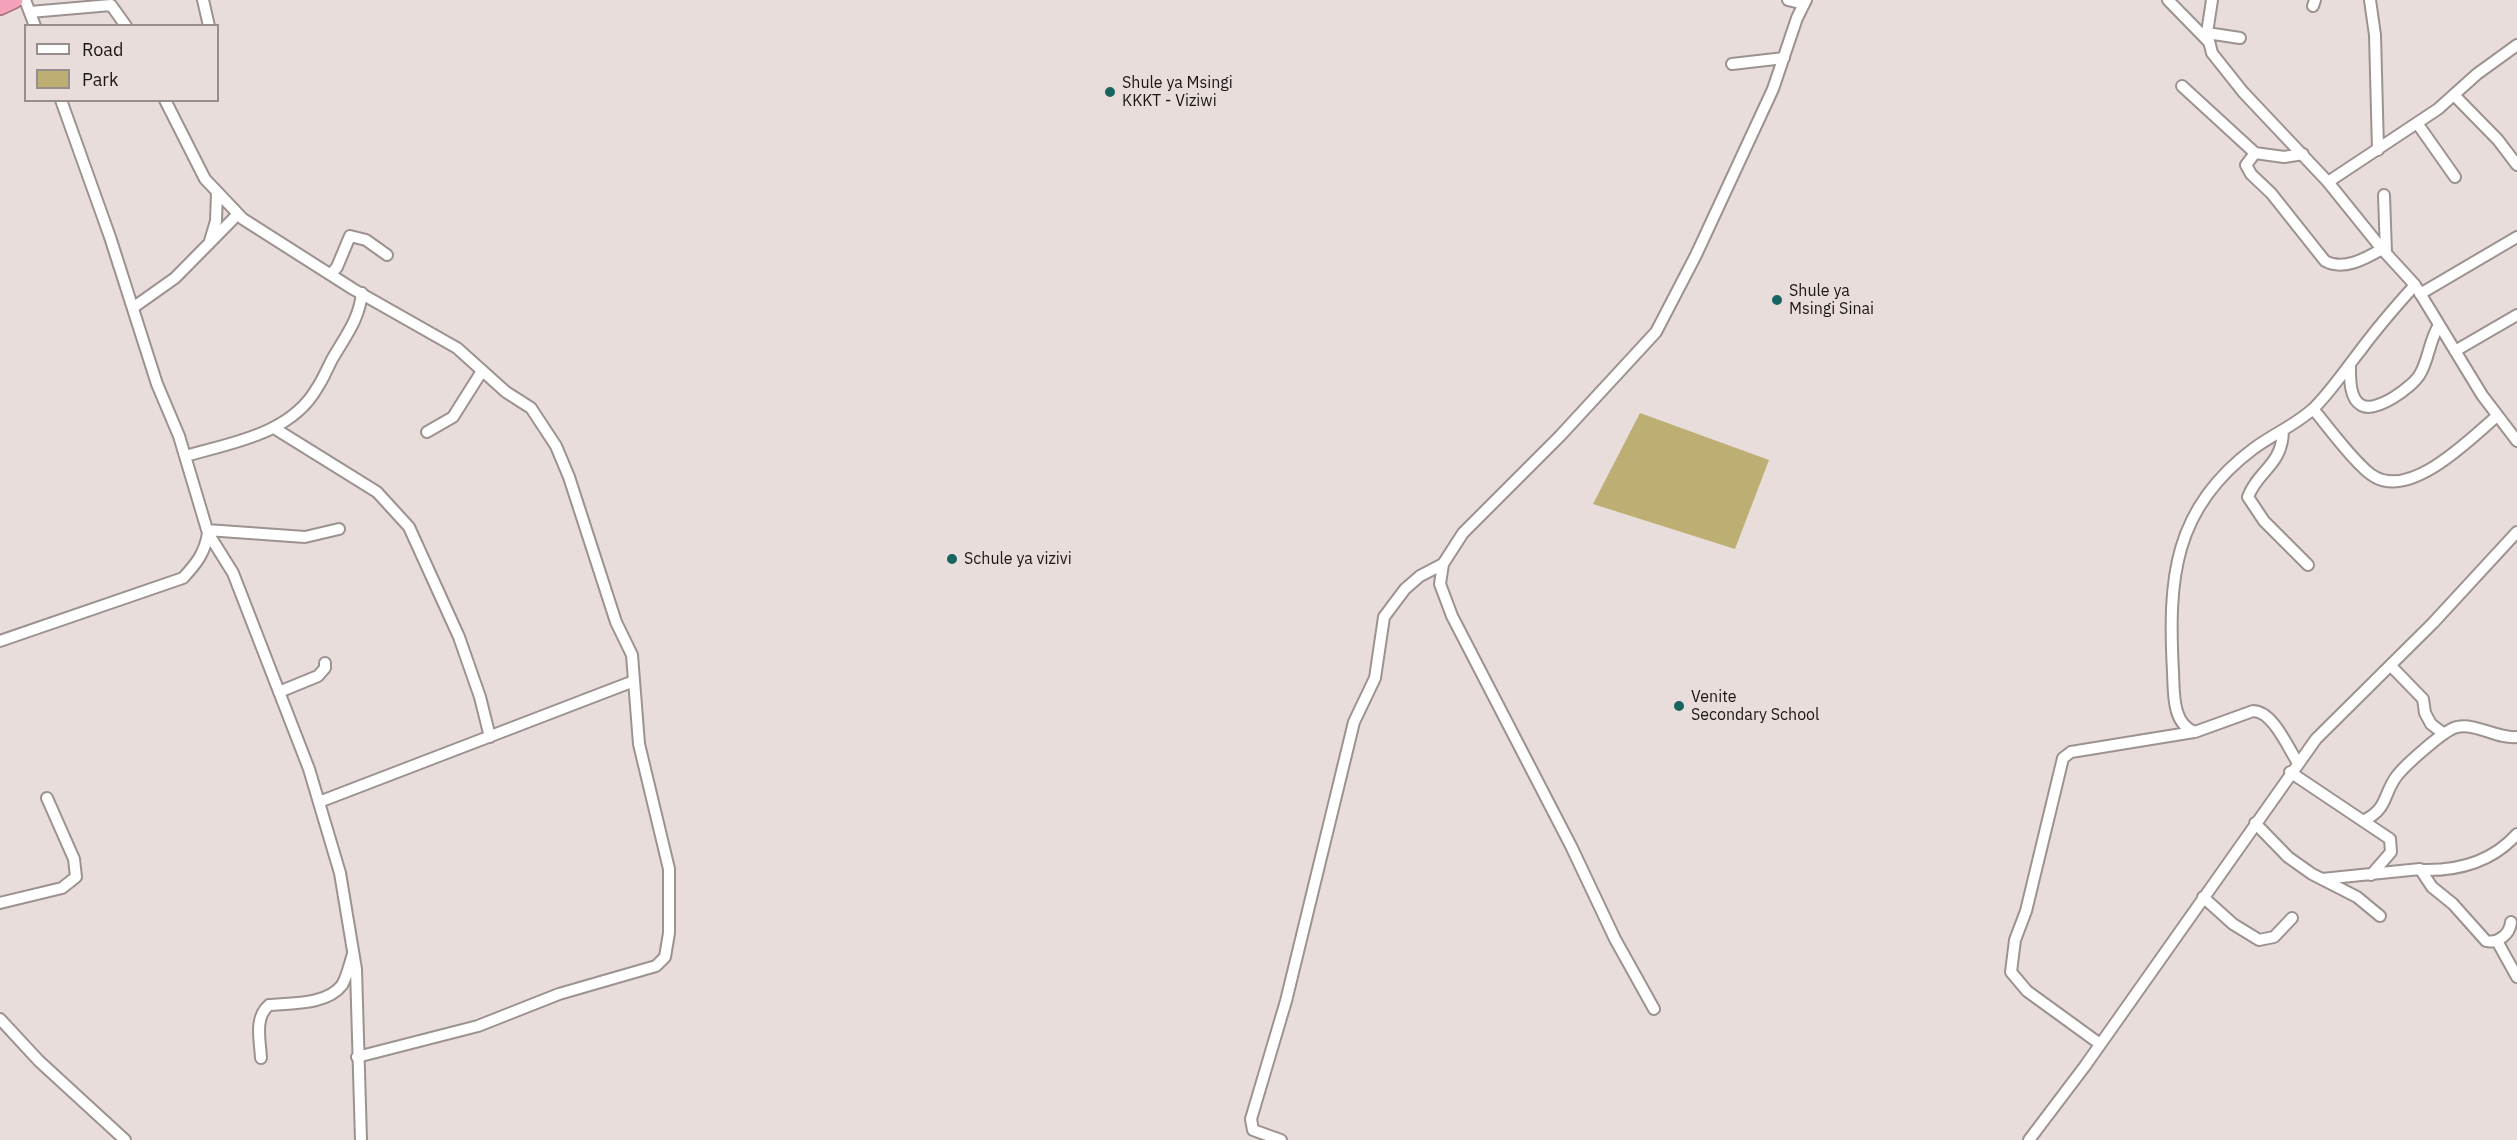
<!DOCTYPE html>
<style>
body{margin:0}
#map{position:relative;width:2517px;height:1140px;overflow:hidden;background:#e9dddb;font-family:"IBM Plex Sans",sans-serif}
canvas{display:block}
.legend{position:absolute;left:24px;top:24px;width:195px;height:78px;box-sizing:border-box;background:#e9dddb;border:2px solid #968d8c;margin:0;padding:8px 10px;list-style:none;font-size:18px;color:#1a1615}
.legend li{display:flex;align-items:center;gap:12px;height:30px}
.legend b{width:30px;border:2px solid #968d8c}
</style>
<div id="map">
<canvas width="2517" height="1140"></canvas>
<ul class="legend">
<li><b style="height:8px;background:#fff"></b>Road</li>
<li><b style="height:16px;background:#bdae74"></b>Park</li>
</ul>
</div>
<script>
const ctx = document.querySelector('canvas').getContext('2d');
ctx.lineJoin = 'round';
function paint(path, color) {
  ctx.fillStyle = color;
  ctx.fill(path, 'evenodd');
}
function strokePath(path, color, width, dash) {
  ctx.strokeStyle = color;
  ctx.lineWidth = width;
  ctx.lineCap = dash ? 'butt' : 'round';
  ctx.setLineDash(dash || []);
  ctx.stroke(path);
}
function write(font, color, halo, rows, align = 'center') {
  ctx.font = font + ' "IBM Plex Sans",sans-serif';
  ctx.lineWidth = 4.5;
  ctx.setLineDash([]);
  ctx.textBaseline = 'middle';
  ctx.strokeStyle = halo;
  ctx.fillStyle = color;
  for (const [text, x, y, turn = 0] of rows) {
    ctx.save();
    ctx.translate(x, y);
    ctx.rotate((+turn || 0) * Math.PI / 180);
    ctx.textAlign = isNaN(turn) ? turn : align;
    if (halo) ctx.strokeText(text, 0, 0);
    ctx.fillText(text, 0, 0);
    ctx.restore();
  }
}
paint(new Path2D(`
 M 1640,413 L 1769,460 L 1735,549 L 1593,504 Z`), '#bdae74');
const minor = new Path2D(`
 M 25,0 L 35,26
 M 203,0 L 209,26
 M 1788,0 L 1804,4
 M 2168,0 L 2208,41
 M 2212,0 L 2207,33 L 2212,53 L 2243,92 L 2328,182 L 2382,249 L 2415,285 L 2482,395 L 2517,441
 M 2370,0 L 2375,35 L 2378,150
 M 2313,6 L 2315,0
 M 30,12 L 111,5 L 126,26
 M 2207,33 L 2240,38
 M 1732,64 L 1784,58
 M 2182,86 L 2255,153 L 2284,157 L 2303,154
 M 2454,95 L 2498,140 L 2517,165
 M 165,100 L 205,179 L 243,219 L 353,289 L 457,348 L 506,392 L 531,408 L 556,446 L 569,477 L 616,622 L 632,655 L 639,744 L 669,869 L 669,933 L 665,957 L 656,966 L 559,994 L 478,1026 L 357,1057
 M 2417,123 L 2455,177
 M 2255,153 L 2246,165 L 2251,174 L 2271,193 L 2325,261 C 2343,271 2365,259 2382,249
 M 2328,182 L 2438,109 L 2477,74 L 2517,45
 M 2384,195 L 2386,253
 M 210,241 L 216,221 L 217,192
 M 331,274 L 337,267 L 350,236 L 366,240 L 387,255
 M 2420,294 L 2517,237
 M 134,307 L 175,278 L 238,214
 M 2455,351 L 2517,315
 M 2350,365 C 2350,377 2349,398 2361,405 C 2375,414 2413,387 2420,374 C 2429,359 2429,341 2439,325
 M 2313,409 C 2327,425 2358,468 2375,477 C 2413,498 2471,438 2497,416
 M 274,428 L 377,492 L 409,527 L 459,637 L 480,697 L 490,737
 M 2283,431 C 2282,466 2258,470 2248,497 L 2264,521 L 2308,565
 M 427,432 L 453,417 L 482,371
 M 185,456 C 231,443 291,434 317,388 C 324,378 328,366 334,356 C 347,334 359,319 362,293
 M 207,530 L 305,537 L 339,529
 M 208,533 L 233,573 L 309,769 L 340,873 L 356,969 L 361,1140
 M 0,641 L 183,578 C 196,564 205,553 208,533 L 179,436 L 157,384 L 110,237 L 61,100
 M 2391,666 L 2423,699 L 2425,713 L 2431,724 L 2444,734
 M 279,692 L 318,676 L 325,668 L 325,663
 M 2298,763 C 2288,748 2273,711 2253,711 L 2195,732 C 2172,724 2174,693 2173,672 C 2168,579 2173,509 2253,449 C 2273,434 2296,425 2314,408 C 2331,391 2345,370 2360,351 C 2377,328 2396,306 2415,285
 M 2290,772 L 2390,839 L 2391,852 L 2371,875
 M 319,802 L 634,681
 M 2365,820 C 2388,808 2383,795 2396,777 C 2404,766 2445,729 2457,727 C 2477,723 2497,739 2517,737
 M 2255,823 L 2288,857 L 2312,874 L 2357,897 L 2380,916
 M 2422,870 C 2459,871 2492,862 2517,834
 M 2322,879 L 2420,869 L 2432,887 L 2453,904 L 2486,941 C 2498,944 2510,934 2511,922
 M 2203,897 L 2233,924 L 2259,940 L 2274,937 L 2292,918
 M 0,903 L 62,888 L 76,877 L 74,859 L 47,798
 M 2497,941 L 2517,977
 M 1654,1009 L 1615,939 L 1571,846 L 1452,616 L 1440,584 L 1443,564 L 1463,533 L 1560,436 L 1656,332 L 1696,255 L 1773,89 L 1797,18 L 1806,0
 M 0,1019 L 39,1061 L 125,1140
 M 2100,1044 L 2027,991 L 2011,972 L 2015,940 L 2026,911 L 2063,758 L 2071,752 L 2194,732
 M 261,1058 C 260,1039 254,1018 269,1005 C 291,1003 327,1005 342,985 C 347,977 350,963 353,954
 M 1281,1140 L 1253,1130 L 1251,1119 L 1286,1001 L 1354,722 L 1375,678 L 1384,617 L 1405,589 L 1420,576 L 1443,564
 M 2029,1140 L 2085,1066 L 2316,739 L 2433,623 L 2517,532`);
const highway = new Path2D(`
 M 0,7 L 15,0`);
strokePath(minor, '#9c9290', 14);
strokePath(highway, '#a87180', 18);
strokePath(minor, '#fff', 10);
strokePath(highway, '#f4a2ba', 15);
for (const [x, y, r, color] of [
 [1110,92,6,"#176460"],
 [1777,300,6,"#176460"],
 [952,559,6,"#176460"],
 [1679,706,6,"#176460"]
]) {
  const dot = new Path2D();
  dot.arc(x, y, r, 0, 2 * Math.PI);
  ctx.fillStyle = color;
  ctx.fill(dot);
  strokePath(dot, '#e9dddb', 2);
}
write('16px', '#1a1615', '#e9dddb', [
 ["Shule ya Msingi",1122,83],
 ["KKKT - Viziwi",1122,101],
 ["Shule ya",1789,291],
 ["Msingi Sinai",1789,309],
 ["Schule ya vizivi",964,559],
 ["Venite",1691,697],
 ["Secondary School",1691,715]
], 'left');
</script>
